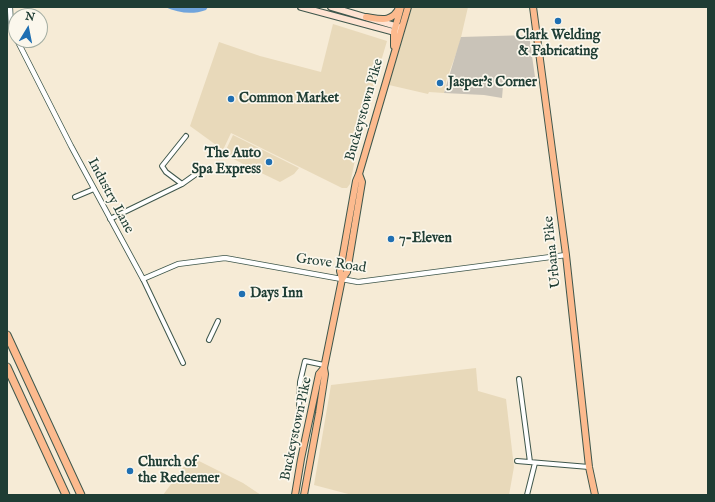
<!DOCTYPE html>
<style>
body{margin:0}
#map{position:relative;width:715px;height:502px;overflow:hidden;background:#f6ebd6;font-family:"IM FELL English",serif}
canvas{display:block}
.frame{position:absolute;inset:0;border:8px solid #1f3d34;pointer-events:none}
.north{position:absolute;left:8px;top:8px;width:40px;height:40px;box-sizing:border-box;background:#fbf7ec;border:1px solid #a3ada2;border-radius:50%;rotate:10deg;font-size:11px;font-weight:700;line-height:16px;text-align:center;color:#1f3d34}
.north::after{content:'';display:block;margin:auto;width:14px;height:18px;background:#1f6fb2;clip-path:polygon(50% 0,100% 100%,50% 72%,0 100%)}
</style>
<div id="map">
<canvas width="715" height="502"></canvas>
<div class="frame"></div>
<div class="north">N</div>
</div>
<script>
const ctx = document.querySelector('canvas').getContext('2d');
ctx.lineJoin = 'round';
function paint(path, color) {
  ctx.fillStyle = color;
  ctx.fill(path, 'evenodd');
}
function strokePath(path, color, width, dash) {
  ctx.strokeStyle = color;
  ctx.lineWidth = width;
  ctx.lineCap = dash ? 'butt' : 'round';
  ctx.setLineDash(dash || []);
  ctx.stroke(path);
}
function write(font, color, halo, rows, align = 'center') {
  ctx.font = font + ' "IM FELL English",serif';
  ctx.lineWidth = 3.5;
  ctx.setLineDash([]);
  ctx.textBaseline = 'middle';
  ctx.strokeStyle = halo;
  ctx.fillStyle = color;
  for (const [text, x, y, turn = 0] of rows) {
    ctx.save();
    ctx.translate(x, y);
    ctx.rotate((+turn || 0) * Math.PI / 180);
    ctx.textAlign = isNaN(turn) ? turn : align;
    if (halo) ctx.strokeText(text, 0, 0);
    ctx.fillText(text, 0, 0);
    ctx.restore();
  }
}
paint(new Path2D(`
 M 412,7 L 468,7 L 459,46 L 446,81 L 444,93 L 429,92 L 428,94 L 389,85 Z
 M 333,24 L 387,41 L 362,126 L 350,184 L 347,188 L 342,188 L 231,133 L 223,150 L 190,126 L 219,42 L 260,56 L 321,72 Z
 M 233,135 L 299,168 L 294,174 L 280,182 L 249,167 L 224,154 Z
 M 476,368 L 478,391 L 506,399 L 514,467 L 509,495 L 352,495 L 314,485 L 331,385 Z
 M 191,457 L 243,483 L 261,495 L 163,495 Z`), '#e8d9ba');
paint(new Path2D(`
 M 529,35 L 536,84 L 503,86 L 502,98 L 484,95 L 444,93 L 461,37 Z`), '#c9c3b8');
paint(new Path2D(`
 M 165,7 L 208,7 L 206,10 C 192,15 179,13 165,7 Z`), '#70a4dc');
const minor = new Path2D(`
 M 182,184 L 166,172 L 162,166 L 186,136
 M 75,197 L 94,189
 M 110,219 L 182,184 L 196,174
 M 143,279 L 183,363
 M 209,340 L 218,321
 M 519,379 L 530,462
 M 299,408 L 300,382 L 305,361 L 324,365
 M 517,461 L 589,467
 M 527,495 L 535,463`);
const tertiary = new Path2D(`
 M 10,7 L 11,26 L 16,38
 M 17,40 L 71,146 L 143,279 L 178,264 L 225,258 L 358,282 L 566,255`);
const secondary = new Path2D(`
 M 301,7 L 394,32 L 398,31
 M 331,7 L 399,27`);
const primary = new Path2D(`
 M 533,7 L 566,255 L 589,467 L 595,495
 M 366,17 C 380,19 392,23 399,8
 M 394,46 L 394,32 L 401,7
 M 342,279 L 340,271 L 356,181 L 359,174 L 408,7
 M 295,495 L 301,459 L 319,374 L 324,368
 M 304,495 L 319,413 L 325,374 L 324,368 L 342,279 L 347,272 L 362,182 L 359,174`);
const motorway = new Path2D(`
 M 7,335 L 81,495
 M 7,367 L 66,495`);
strokePath(minor, '#3f574c', 6);
strokePath(tertiary, '#3f574c', 6);
strokePath(secondary, '#3f574c', 8);
strokePath(primary, '#3f574c', 8);
strokePath(motorway, '#3f574c', 9);
strokePath(minor, '#fff', 4);
strokePath(tertiary, '#fff', 4.5);
strokePath(secondary, '#fee3d2', 5.5);
strokePath(primary, '#fcba8e', 6);
strokePath(motorway, '#fcba8e', 7);
for (const [x, y, r, color] of [
 [558,21,4,"#1f6fb2"],
 [440,83,4,"#1f6fb2"],
 [231,99,4,"#1f6fb2"],
 [269,162,4,"#1f6fb2"],
 [391,239,4,"#1f6fb2"],
 [242,294,4,"#1f6fb2"],
 [130,471,4,"#1f6fb2"]
]) {
  const dot = new Path2D();
  dot.arc(x, y, r, 0, 2 * Math.PI);
  ctx.fillStyle = color;
  ctx.fill(dot);
  strokePath(dot, '#fbf7ec', 1.5);
}
write('bold 14px', '#1f3d34', '#fbf7ec', [
 ["Clark Welding",558,36,"center"],
 ["& Fabricating",558,52,"center"],
 ["Jasper's Corner",448,83],
 ["Common Market",239,99],
 ["The Auto",261,154,"right"],
 ["Spa Express",261,170,"right"],
 ["7-Eleven",399,239],
 ["Days Inn",250,294],
 ["Church of",138,463],
 ["the Redeemer",138,479]
], 'left');
write('14px', '#1f3d34', '#fbf7ec', [
 ["Buckeystown Pike",365,110,-74],
 ["Industry Lane",110,196,62],
 ["Urbana Pike",553,252,-96],
 ["Grove Road",331,264,8],
 ["Buckeystown Pike",297,429,-78]
]);
</script>
